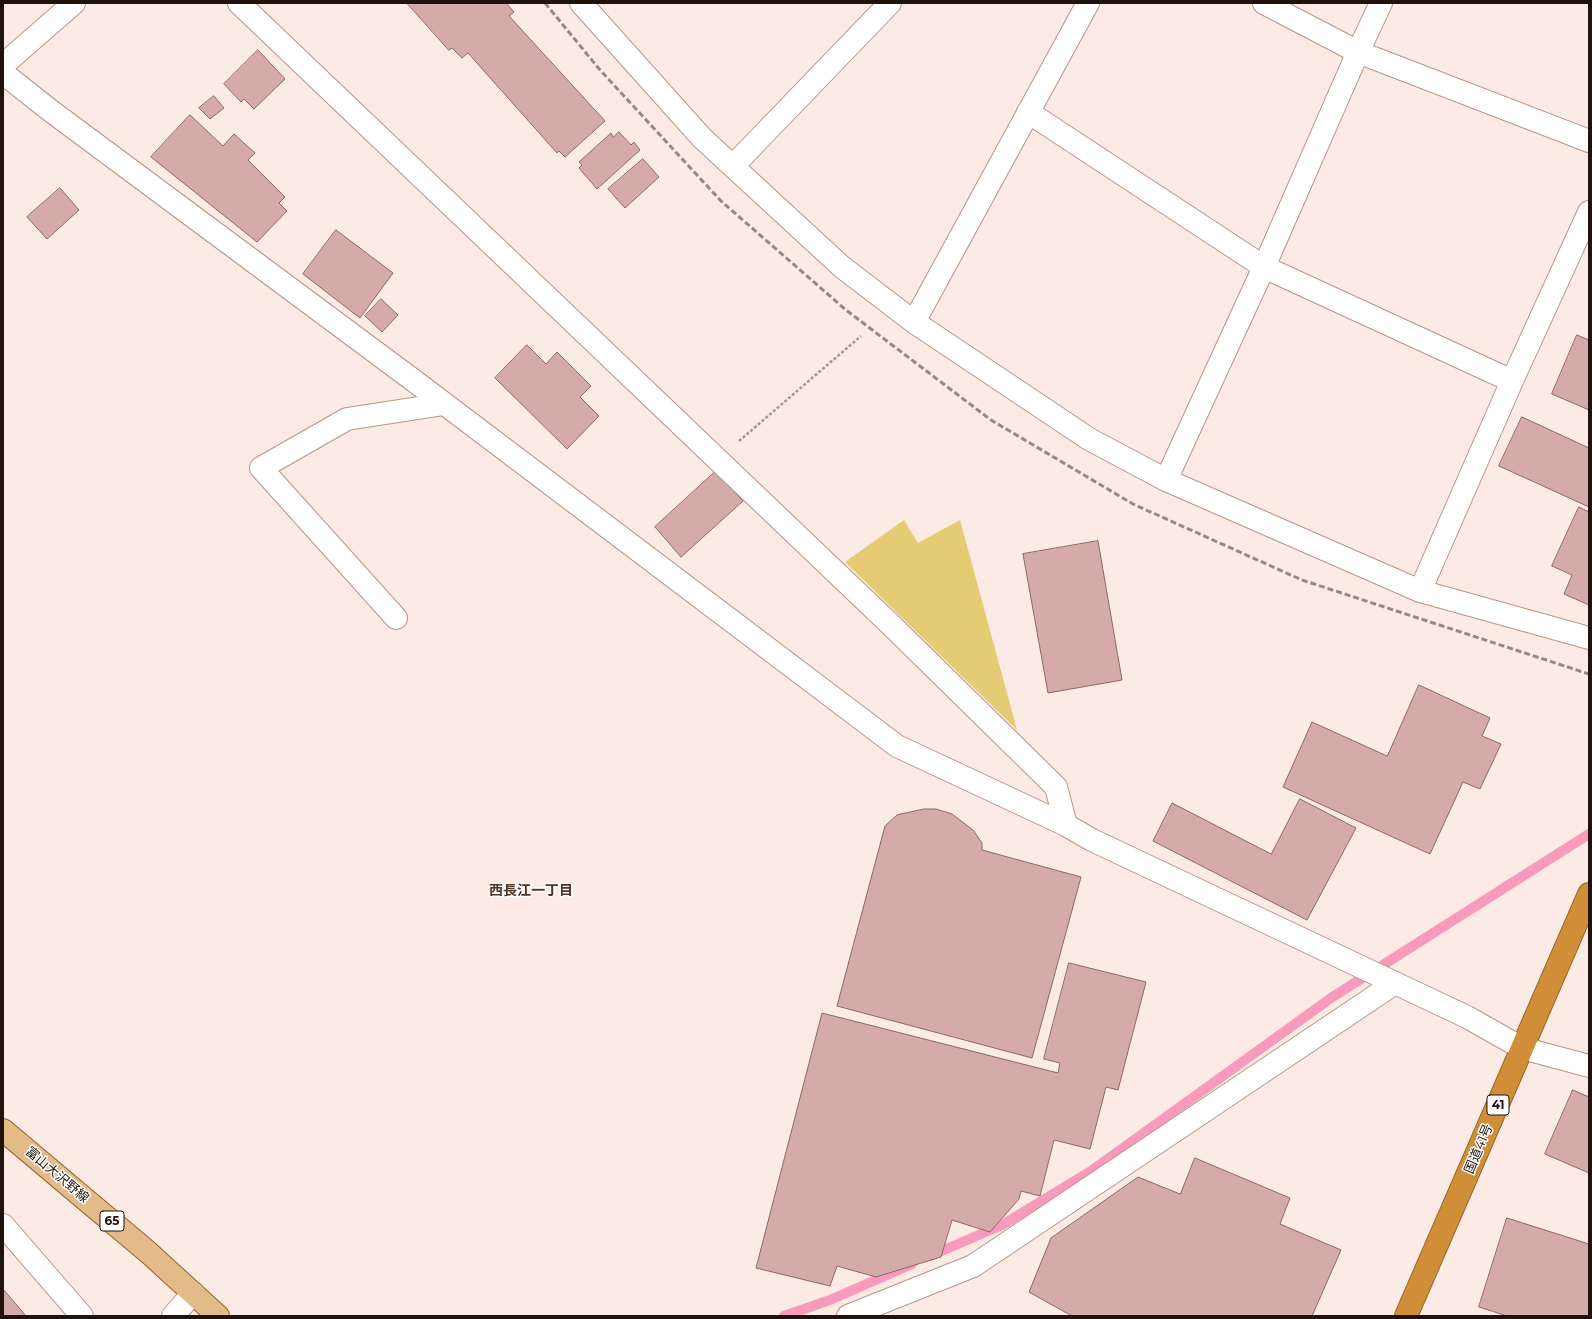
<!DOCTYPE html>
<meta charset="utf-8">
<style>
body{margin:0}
#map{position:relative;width:1592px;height:1319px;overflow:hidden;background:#fbebe4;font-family:Montserrat,sans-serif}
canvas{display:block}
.frame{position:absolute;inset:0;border:4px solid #20130d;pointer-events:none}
</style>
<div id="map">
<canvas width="1592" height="1319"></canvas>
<div class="frame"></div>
</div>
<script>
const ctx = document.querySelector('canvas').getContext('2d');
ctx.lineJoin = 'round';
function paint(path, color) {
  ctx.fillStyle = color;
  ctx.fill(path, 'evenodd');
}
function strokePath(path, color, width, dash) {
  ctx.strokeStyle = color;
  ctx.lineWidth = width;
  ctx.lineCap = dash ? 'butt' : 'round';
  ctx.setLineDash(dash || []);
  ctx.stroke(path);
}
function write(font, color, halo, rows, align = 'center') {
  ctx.font = font + ' Montserrat,"Noto Sans JP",sans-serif';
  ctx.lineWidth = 3;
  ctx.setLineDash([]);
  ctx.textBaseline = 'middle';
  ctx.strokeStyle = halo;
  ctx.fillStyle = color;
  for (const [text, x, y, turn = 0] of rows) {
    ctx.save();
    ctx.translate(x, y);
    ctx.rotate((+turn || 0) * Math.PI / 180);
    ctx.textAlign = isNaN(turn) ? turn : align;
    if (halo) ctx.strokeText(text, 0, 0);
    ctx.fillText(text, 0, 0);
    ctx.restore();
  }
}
paint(new Path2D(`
 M 960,520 L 1017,730 L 845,562 L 904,520 L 918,543 Z`), '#e5cb73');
strokePath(new Path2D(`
 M 930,1256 L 1002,1225 L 1091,1171 L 1331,998 L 1589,834
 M 784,1316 L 830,1300 L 912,1264`), '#f89abc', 10);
const building = new Path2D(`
 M 407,3 L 506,3 L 514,12 L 509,16 L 605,121 L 565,157 L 559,151 L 557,153 L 468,53 L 462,58 L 452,48 L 449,50 Z
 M 258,50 L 285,79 L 254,109 L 244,99 L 241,102 L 224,84 Z
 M 214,96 L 224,108 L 210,119 L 199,108 Z
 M 190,115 L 223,146 L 234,134 L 255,153 L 248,160 L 285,197 L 279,203 L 287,211 L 257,242 L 151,157 Z
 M 619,132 L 631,145 L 634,142 L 640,150 L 597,189 L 579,168 L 582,165 L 579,162 L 611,133 L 613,137 Z
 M 643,159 L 659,177 L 625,208 L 608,189 Z
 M 60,188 L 79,210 L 47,239 L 27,217 Z
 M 336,230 L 393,273 L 360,318 L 303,274 Z
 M 381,299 L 398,315 L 382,332 L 365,316 Z
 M 1577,335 L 1589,340 L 1589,410 L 1552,394 Z
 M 527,345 L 546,364 L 557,352 L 591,386 L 580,397 L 599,416 L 567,449 L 495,378 Z
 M 1522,417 L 1589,448 L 1589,507 L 1499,466 Z
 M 716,471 L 743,501 L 681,557 L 655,527 Z
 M 1579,507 L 1589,512 L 1589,605 L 1564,594 L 1572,575 L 1552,566 Z
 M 1098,541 L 1122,680 L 1048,693 L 1023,554 Z
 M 1419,685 L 1490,718 L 1482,736 L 1501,744 L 1480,789 L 1463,782 L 1430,854 L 1283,787 L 1312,722 L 1387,756 Z
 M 1300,799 L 1356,828 L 1307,920 L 1153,841 L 1172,803 L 1271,854 Z
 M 924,809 L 936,809 L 952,814 L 973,830 L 982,843 L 982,850 L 1081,877 L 1032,1058 L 837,1006 L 885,826 L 897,815 Z
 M 1069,963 L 1146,982 L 1118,1090 L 1106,1087 L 1090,1149 L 1054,1140 L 1040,1196 L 1021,1191 L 1019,1199 L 990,1232 L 952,1220 L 941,1257 L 876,1277 L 837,1266 L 830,1286 L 756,1268 L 822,1013 L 1058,1073 L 1060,1063 L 1044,1059 Z
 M 1573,1090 L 1589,1097 L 1589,1173 L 1545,1154 Z
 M 1195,1158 L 1290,1198 L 1280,1224 L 1341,1250 L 1312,1316 L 1072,1316 L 1029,1292 L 1051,1238 L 1138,1177 L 1180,1194 Z
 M 1507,1218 L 1589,1244 L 1589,1316 L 1507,1316 L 1479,1307 Z
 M 3,1289 L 26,1316 L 3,1316 Z`);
paint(building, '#d5aba9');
strokePath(building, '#8d6766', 1);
const minor = new Path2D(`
 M 239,3 L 890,624 L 1056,787 L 1066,825
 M 581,3 L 702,138 L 842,267 L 914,322 L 1089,439 L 1166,480 L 1420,591 L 1589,638
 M 1264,3 L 1358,52 L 1589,141
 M 3,65 L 74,3
 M 3,73 L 51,111 L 413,380 L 897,746 L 1066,825 L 1092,840 L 1467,1017 L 1522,1048 L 1589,1066
 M 1028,112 L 1264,267 L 1512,381
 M 733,166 L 890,3
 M 914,322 L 1088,3
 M 1166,480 L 1264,267 L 1358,52 L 1381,3
 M 1420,591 L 1512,381 L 1589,212
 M 396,618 L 261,468 L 347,419 L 444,404
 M 3,1225 L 82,1316
 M 173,1316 L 193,1293
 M 848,1316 L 973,1266 L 1395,983`);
const major = new Path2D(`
 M 3,1130 L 149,1253 L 218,1316`);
const highway = new Path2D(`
 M 1406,1316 L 1589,894`);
strokePath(minor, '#b99585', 24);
strokePath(major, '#93632a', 24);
strokePath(highway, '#93632a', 24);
strokePath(new Path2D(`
 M 739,441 L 861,336`), '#a59690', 2.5, [3, 2]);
strokePath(minor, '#fff', 22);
strokePath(major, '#e3bb88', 22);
strokePath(highway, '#d18e39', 22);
strokePath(new Path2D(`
 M 545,3 L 600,70 L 721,201 L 846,310 L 991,420 L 1133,504 L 1302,580 L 1589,674`), '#978982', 3, [6, 3]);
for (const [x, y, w] of [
 [1498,1105,22],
 [112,1221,24]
]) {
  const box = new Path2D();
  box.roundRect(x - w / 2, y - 10, w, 20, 3);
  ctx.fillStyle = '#fcfcfc';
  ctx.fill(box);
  strokePath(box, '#20130d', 1);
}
write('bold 12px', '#20130d', null, [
 ["41",1498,1105],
 ["65",112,1221]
]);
write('13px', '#20130d', '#fcfcfc', [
 ["国道41号",1479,1149,-67],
 ["富山大沢野線",57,1175,40]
]);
write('bold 14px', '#513325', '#fcfcfc', [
 ["西長江一丁目",531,891]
]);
</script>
